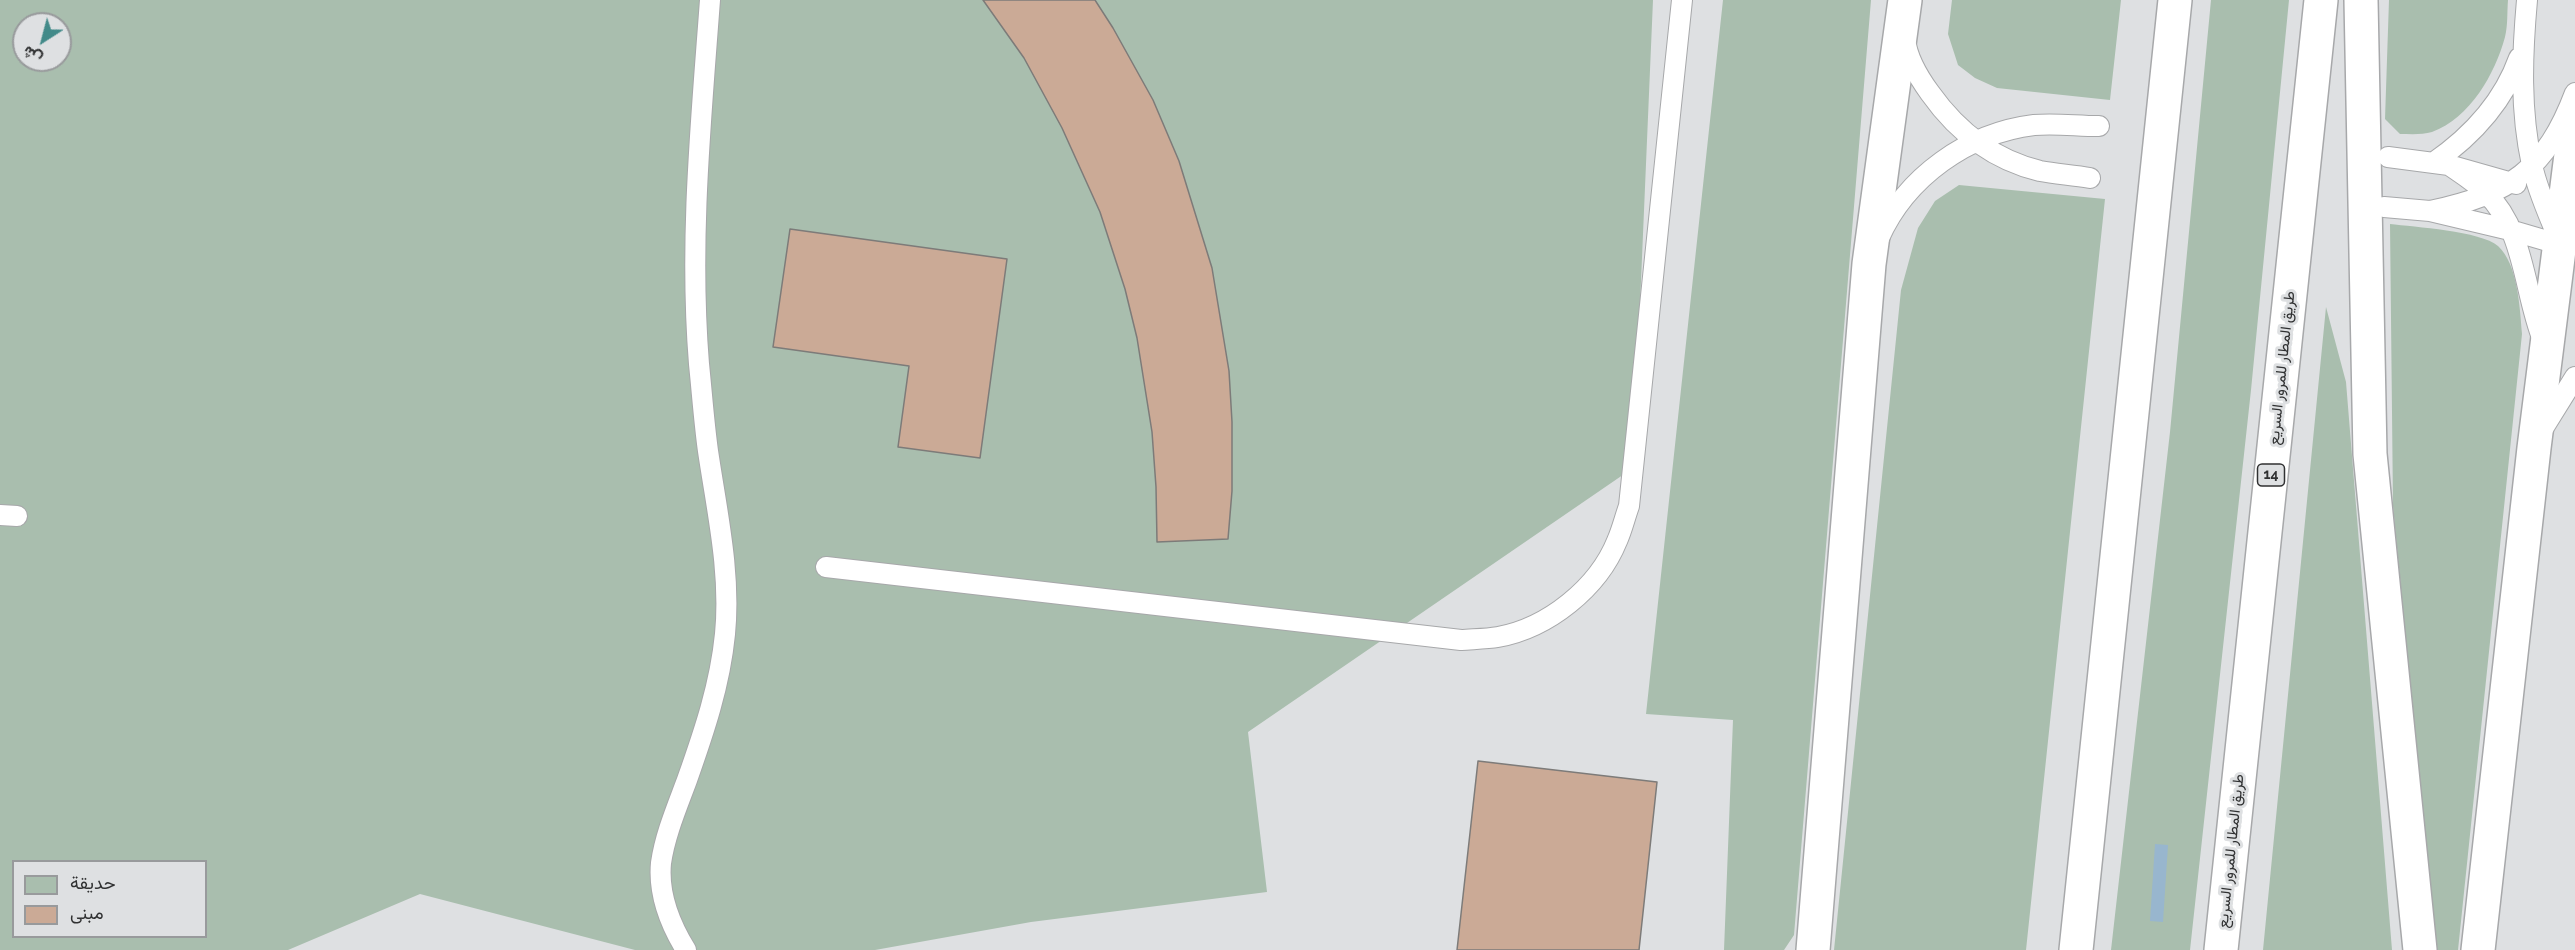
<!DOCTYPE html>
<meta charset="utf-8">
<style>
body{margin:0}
#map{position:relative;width:2575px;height:950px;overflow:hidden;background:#dee0e2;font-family:Raleway,Vazirmatn,sans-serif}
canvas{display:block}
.legend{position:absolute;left:12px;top:860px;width:195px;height:78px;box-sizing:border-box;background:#dee0e2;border:2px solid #989a9c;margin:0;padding:8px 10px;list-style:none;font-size:18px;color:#303132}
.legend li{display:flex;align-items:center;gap:12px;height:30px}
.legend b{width:30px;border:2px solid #989a9c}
.north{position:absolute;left:12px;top:12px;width:60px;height:60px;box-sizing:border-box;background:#dee0e2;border:2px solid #989a9c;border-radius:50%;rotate:216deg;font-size:16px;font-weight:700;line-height:24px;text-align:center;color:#303132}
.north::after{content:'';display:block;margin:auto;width:21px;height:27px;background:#428a89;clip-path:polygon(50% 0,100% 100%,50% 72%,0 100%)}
</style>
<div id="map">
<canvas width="2575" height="950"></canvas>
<ul class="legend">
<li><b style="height:16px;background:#a9beae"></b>حديقة</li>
<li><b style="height:16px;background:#cbaa96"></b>مبنى</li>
</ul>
<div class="north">ش</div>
</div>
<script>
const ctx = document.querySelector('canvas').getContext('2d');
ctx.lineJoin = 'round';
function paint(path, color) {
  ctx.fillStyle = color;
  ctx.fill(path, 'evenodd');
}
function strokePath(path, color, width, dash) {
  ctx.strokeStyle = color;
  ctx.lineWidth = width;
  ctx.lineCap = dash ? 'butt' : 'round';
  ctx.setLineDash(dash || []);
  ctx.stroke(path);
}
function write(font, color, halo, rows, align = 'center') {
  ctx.font = font + ' Raleway,Vazirmatn,sans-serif';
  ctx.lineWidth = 6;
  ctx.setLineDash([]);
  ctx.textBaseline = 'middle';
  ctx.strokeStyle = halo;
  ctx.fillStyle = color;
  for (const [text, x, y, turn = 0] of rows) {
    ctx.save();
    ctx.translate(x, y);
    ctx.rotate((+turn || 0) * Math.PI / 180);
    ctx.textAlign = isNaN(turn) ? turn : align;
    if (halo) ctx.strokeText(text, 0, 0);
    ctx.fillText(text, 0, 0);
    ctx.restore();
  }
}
paint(new Path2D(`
 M 0,0 L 1653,0 L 1633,468 L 1248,732 L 1267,892 L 1031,922 L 875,950 L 635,950 L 420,894 L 288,950 L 0,950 ZM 24,24 L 60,24 L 60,60 L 24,60 ZM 14,862 L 206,862 L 206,936 L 14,936 Z
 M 1723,0 L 1871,0 L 1794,935 L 1784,950 L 1724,950 L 1733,720 L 1646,714 Z
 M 1952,0 L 2121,0 L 2110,100 L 1997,88 L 1975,78 L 1958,65 L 1948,34 Z
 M 2211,0 L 2289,0 L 2251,390 L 2190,950 L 2111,950 L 2170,432 Z
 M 2389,0 L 2508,0 C 2507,12 2508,25 2505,37 C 2495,74 2470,118 2432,132 C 2422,135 2410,134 2400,134 L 2385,119 Z
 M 1959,185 L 2105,199 L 2026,950 L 1834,950 L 1901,290 L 1918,228 L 1935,201 Z
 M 2390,224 C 2414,227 2481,231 2498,246 C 2518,264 2520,309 2522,334 L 2458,950 L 2436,950 L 2393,506 Z
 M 2326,307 L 2346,382 L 2392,950 L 2263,950 Z`), '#a9beae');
paint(new Path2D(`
 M 2155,844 L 2168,845 L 2163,922 L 2150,921 Z`), '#98b6ce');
const building = new Path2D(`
 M 983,0 L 1095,0 L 1113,28 L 1153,100 L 1179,161 L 1212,268 L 1229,371 L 1232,422 L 1232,491 L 1228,539 L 1157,542 L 1156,487 L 1152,432 L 1137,338 L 1125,289 L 1100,212 L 1062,128 L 1024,58 Z
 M 790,229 L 1007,259 L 980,458 L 898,447 L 909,366 L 773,347 Z
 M 1478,761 L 1657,782 L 1639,950 L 1457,950 Z`);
paint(building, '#cbaa96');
strokePath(building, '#7d7b79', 1.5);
const lane = new Path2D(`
 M 2527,0 C 2522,56 2520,110 2532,165 C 2537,189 2548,213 2557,235
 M 1905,39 C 1907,57 1919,78 1930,93 C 1957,131 1994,160 2040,171 C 2056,174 2073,175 2090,178
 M 2388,157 L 2449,165 L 2516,184
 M 2433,163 C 2472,136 2503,103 2519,58
 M 2449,165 C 2462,174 2475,182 2486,193 C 2525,230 2524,293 2543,340
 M 2384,207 L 2430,211 L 2510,230 L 2568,247
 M 2430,211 C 2510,194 2546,170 2575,93
 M 1879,238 C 1906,177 1968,133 2034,125 C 2055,123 2077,126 2099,126
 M 2544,427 L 2575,377
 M 0,515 L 17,516
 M 826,567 L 1461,640 C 1473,639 1486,639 1498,637 C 1548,628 1598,588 1617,541 C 1622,530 1625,517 1629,506 L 1682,0
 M 686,950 C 670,924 658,895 661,863 C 665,835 677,807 687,780 C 704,732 720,685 725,634 C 731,573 717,512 708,451 C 704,422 702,393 699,364 C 689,242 701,121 710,0`);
const highway = new Path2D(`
 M 2361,0 L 2370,454 L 2420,950
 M 1813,950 L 1869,264 L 1905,0
 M 2076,950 L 2175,0
 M 2221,950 L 2321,0
 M 2478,950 L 2534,448 L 2575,123`);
strokePath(lane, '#a7a8aa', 22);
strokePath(highway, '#a7a8aa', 36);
strokePath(lane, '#fff', 20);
strokePath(highway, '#fff', 33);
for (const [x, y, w] of [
 [2271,475,27]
]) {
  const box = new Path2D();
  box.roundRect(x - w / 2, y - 11, w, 22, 4.5);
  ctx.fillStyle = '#dee0e2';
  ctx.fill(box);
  strokePath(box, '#303132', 1.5);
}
write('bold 14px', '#303132', null, [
 ["14",2271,475]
]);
write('15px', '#303132', '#dee0e2', [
 ["طريق المطار للمرور السريع",2282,368,-84],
 ["طريق المطار للمرور السريع",2231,851,-84]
]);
</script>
